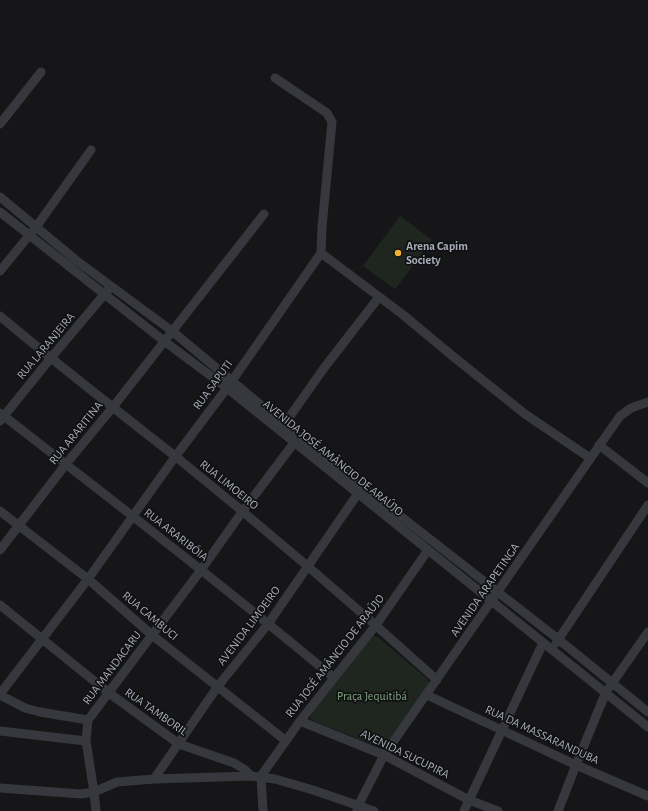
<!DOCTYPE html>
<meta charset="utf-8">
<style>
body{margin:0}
canvas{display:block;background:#161618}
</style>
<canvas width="648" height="811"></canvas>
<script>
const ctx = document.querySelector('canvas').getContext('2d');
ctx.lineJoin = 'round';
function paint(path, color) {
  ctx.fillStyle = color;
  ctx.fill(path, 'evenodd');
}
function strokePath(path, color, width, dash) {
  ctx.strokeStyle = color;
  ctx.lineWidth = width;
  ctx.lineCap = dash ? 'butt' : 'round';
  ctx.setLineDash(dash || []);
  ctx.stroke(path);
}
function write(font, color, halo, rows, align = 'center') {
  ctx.font = font + ' "Alegreya Sans",sans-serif';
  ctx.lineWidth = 3.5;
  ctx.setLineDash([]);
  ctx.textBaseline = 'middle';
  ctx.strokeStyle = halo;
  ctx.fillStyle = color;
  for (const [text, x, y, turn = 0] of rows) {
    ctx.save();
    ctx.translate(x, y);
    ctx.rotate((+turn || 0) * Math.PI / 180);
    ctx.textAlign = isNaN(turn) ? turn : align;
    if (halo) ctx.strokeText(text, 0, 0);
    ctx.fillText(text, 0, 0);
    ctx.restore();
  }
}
paint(new Path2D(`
 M 400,216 L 432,240 L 395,289 L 363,266 Z
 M 371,635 L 378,637 L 426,678 L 429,682 L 428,685 L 385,745 L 379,747 L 314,721 L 311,719 L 310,715 Z`), '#1e261f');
strokePath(new Path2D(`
 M 0,124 L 41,72
 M 0,197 L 77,261 L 172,331 L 299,437 L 558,639 L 648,712
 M 0,212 L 164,341 L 227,388 L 648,727
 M 321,253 L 402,314 L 455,358 L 525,414 L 590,458
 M 0,271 L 36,227 L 91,150
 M 0,316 C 57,364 116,410 175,456 C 264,528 352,603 437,680
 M 0,413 C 112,500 225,587 334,678
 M 0,421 L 50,359 L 108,290
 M 281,429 L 324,368 L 379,297
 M 599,445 L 648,483
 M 0,511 L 88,579 L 152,635 L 285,740
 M 0,550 L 66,464 L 113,407 L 264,214
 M 0,605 L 109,693 L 179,744 L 234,763 L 244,769 L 251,776
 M 556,643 L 648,505
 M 0,694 L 88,579 L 175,457 L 227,388 L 321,253 L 322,227 L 332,122 L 327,113 L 275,78
 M 0,695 L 25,708 L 40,712 L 88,720
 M 427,695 L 576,765 L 648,796
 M 88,720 L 201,570 L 242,512 L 297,439
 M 88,720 L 86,741 L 94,792 L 96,811
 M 300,721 L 384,755 L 469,800 L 498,811
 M 0,731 L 86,741
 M 154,779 L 218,686 L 268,624 L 361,489
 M 0,788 L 81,794 L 94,792 L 117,782 L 154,779 L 251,776 L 275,779 L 313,790 L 374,811
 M 263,811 L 261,776 L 300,721 L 376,625 L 428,550
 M 357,811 L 358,806 L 384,755 L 620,416 L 631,408 L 648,402
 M 464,811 L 543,643
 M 558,811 L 576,765 L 606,692 L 648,632`), '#37383d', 9);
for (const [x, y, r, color] of [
 [398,253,4,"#f2b134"]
]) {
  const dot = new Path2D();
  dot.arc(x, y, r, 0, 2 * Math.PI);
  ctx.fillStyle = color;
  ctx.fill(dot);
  strokePath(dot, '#111113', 1.5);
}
write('bold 12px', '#a8adb8', '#111113', [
 ["Arena Capim",406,246],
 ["Society",406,260]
], 'left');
write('12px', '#a8adb8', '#111113', [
 ["RUA LARANJEIRA",46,346,-50],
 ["RUA SAPUTI",213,385,-54],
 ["RUA ARARITINA",76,433,-51],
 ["AVENIDA JOSÉ AMÂNCIO DE ARAÚJO",333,458,39],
 ["RUA LIMOEIRO",229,485,39],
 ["RUA ARARIBÓIA",176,535,38],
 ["AVENIDA ARAPETINGA",485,590,-55],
 ["RUA CAMBUCI",150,616,40],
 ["AVENIDA LIMOEIRO",249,626,-53],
 ["RUA JOSÉ AMÂNCIO DE ARAÚJO",335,656,-52],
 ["RUA MANDACARU",112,668,-53],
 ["RUA TAMBORIL",156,712,35],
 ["RUA DA MASSARANDUBA",542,735,25],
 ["AVENIDA SUCUPIRA",405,754,26]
]);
write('12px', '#7fa381', '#111113', [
 ["Praça Jequitibá",372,696]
]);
</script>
